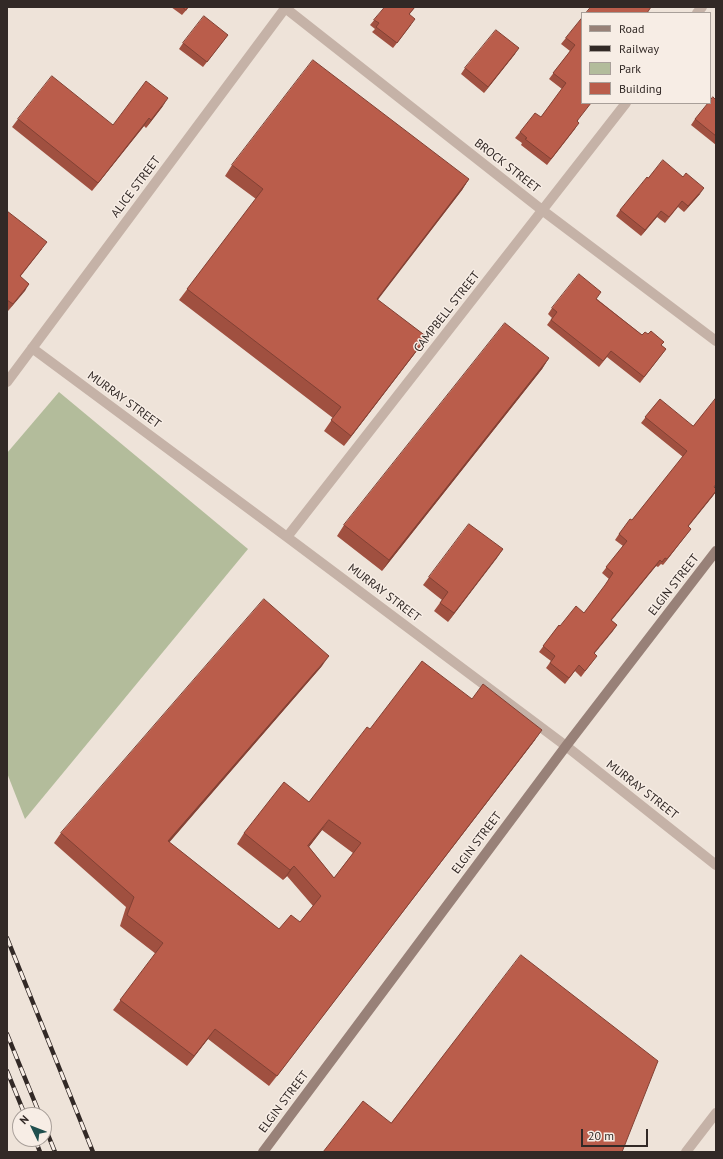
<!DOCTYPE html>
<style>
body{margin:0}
#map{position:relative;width:723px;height:1159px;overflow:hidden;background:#eee3d9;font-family:"PT Sans",sans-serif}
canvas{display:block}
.frame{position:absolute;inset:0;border:8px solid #322926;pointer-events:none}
.legend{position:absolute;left:581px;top:12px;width:130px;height:92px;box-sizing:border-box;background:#f7ede5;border:1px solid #a89f99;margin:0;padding:5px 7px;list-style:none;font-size:12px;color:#322926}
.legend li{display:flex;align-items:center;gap:8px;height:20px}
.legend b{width:20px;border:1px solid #a89f99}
.north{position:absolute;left:12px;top:1107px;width:40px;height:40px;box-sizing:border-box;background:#f7ede5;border:1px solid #a89f99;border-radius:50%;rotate:313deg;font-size:11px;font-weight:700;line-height:16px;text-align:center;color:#322926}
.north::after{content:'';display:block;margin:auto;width:14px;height:18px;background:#204f4e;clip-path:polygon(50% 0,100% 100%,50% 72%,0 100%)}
.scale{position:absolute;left:581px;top:1129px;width:67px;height:18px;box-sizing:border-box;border:2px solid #322926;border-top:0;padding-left:5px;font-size:12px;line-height:14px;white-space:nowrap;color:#322926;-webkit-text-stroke:3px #f7ede5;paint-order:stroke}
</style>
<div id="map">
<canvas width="723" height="1159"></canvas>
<div class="frame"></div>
<ul class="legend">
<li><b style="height:5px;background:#988178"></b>Road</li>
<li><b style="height:5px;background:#322926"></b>Railway</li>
<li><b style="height:11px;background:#b3bc9b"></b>Park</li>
<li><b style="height:11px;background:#ba5d4b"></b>Building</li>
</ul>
<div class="north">N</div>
<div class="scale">20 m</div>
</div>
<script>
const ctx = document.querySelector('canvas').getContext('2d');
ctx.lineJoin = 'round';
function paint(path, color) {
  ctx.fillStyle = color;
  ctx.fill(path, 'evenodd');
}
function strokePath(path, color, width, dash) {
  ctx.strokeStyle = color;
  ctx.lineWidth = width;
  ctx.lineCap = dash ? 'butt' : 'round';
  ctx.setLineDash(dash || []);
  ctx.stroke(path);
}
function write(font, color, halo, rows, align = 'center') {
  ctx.font = font + ' "PT Sans",sans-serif';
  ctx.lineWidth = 3;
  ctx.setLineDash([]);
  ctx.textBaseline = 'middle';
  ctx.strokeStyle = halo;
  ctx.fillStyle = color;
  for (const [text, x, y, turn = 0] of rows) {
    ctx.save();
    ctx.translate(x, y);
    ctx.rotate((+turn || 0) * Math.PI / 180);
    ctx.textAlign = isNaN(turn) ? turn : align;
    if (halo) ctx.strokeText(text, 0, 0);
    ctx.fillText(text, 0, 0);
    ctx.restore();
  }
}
paint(new Path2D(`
 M 59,392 L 248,549 L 25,819 L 7,773 L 7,453 Z`), '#b3bc9b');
strokePath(new Path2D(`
 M 284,7 L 542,210 L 716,341
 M 697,13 L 702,7
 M 32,348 L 287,537 L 566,746 L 716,865
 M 7,382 L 286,7
 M 287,537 L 626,103
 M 686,1152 L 716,1113`), '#c5b2a7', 10);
strokePath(new Path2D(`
 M 263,1152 L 566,746 L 716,551`), '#988178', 10);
const rail = new Path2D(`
 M 7,938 L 93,1152
 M 7,1034 L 40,1115
 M 7,1071 L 25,1115
 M 44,1125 L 55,1152
 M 35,1139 L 40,1152`);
strokePath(rail, '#322926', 4.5);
strokePath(rail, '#f7ede5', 3, [9]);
paint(new Path2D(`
 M 171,7 L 189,7 L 182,15 Z
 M 385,7 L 415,7 L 409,15 L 411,25 L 393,48 L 372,32 L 375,29 L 370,25 Z
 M 582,18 L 578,122 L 575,129 L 547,165 L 521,145 L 522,143 L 515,138 L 520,132 L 541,117 L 562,89 L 549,79 L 570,51 L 561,44 Z
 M 228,35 L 203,67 L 179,49 L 183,43 Z
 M 515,54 L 484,93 L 461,74 L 465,68 Z
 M 716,100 L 716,145 L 691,125 L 695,119 Z
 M 163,106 L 146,128 L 144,126 L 92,191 L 12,127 L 18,119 L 113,125 Z
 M 232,165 L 469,179 L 462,190 L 377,300 L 427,337 L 419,348 L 344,446 L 324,431 L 333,418 L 179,300 L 256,199 L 225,176 Z
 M 648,178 L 700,194 L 684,212 L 678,207 L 665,223 L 657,217 L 641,236 L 616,216 L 620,210 Z
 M 7,211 L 42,249 L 20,277 L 29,284 L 8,311 L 7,311 Z
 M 597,299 L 642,335 L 661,345 L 666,349 L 640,383 L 607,357 L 599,367 L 547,325 L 552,318 L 548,314 L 552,308 Z
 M 549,358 L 542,369 L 382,571 L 337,536 L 344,525 Z
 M 660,399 L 716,492 L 688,526 L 691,529 L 663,565 L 661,564 L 658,567 L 656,566 L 611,620 L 617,625 L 594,653 L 593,661 L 581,677 L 575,671 L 565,684 L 546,668 L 551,661 L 539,652 L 559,625 L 560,626 L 584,613 L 605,586 L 609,579 L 602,573 L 623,546 L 615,540 L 619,534 L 632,520 L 683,457 L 641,423 Z
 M 503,549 L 448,622 L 434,611 L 442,600 L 423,585 L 429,577 Z
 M 322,666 L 169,842 L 279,929 L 300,922 L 313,906 L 287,876 L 283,880 L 237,844 L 244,833 L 309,802 L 370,729 L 472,699 L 535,740 L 269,1086 L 208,1039 L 187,1066 L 113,1010 L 156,954 L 120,926 L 126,907 L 54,843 L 61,833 ZM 322,830 L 353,853 L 334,878 L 309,847 Z`), '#a05040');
paint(new Path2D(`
 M 519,48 L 515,54 L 484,93 L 488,87 Z
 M 168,98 L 163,106 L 146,128 L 151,120 Z
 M 149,118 L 144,126 L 92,191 L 98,183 Z
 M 469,179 L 462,190 L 370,310 L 377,299 Z
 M 704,188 L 700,194 L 684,212 L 688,206 Z
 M 661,211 L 657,217 L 641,236 L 645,230 Z
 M 29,284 L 25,291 L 8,311 L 13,304 Z
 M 427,337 L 419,348 L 344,446 L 351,436 Z
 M 549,358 L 542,369 L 382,571 L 389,560 Z
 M 716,491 L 713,496 L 684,532 L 688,526 Z
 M 691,529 L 687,534 L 663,565 L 667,559 Z
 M 503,549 L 497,558 L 448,622 L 454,613 Z
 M 660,560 L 656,566 L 607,626 L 611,620 Z
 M 617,625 L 613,631 L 590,659 L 594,653 Z
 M 329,656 L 322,666 L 161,852 L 168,841 Z
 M 542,730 L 535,740 L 269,1086 L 277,1076 Z
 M 329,820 L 322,830 L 301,857 L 308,846 Z
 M 294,866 L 287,876 L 283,880 L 290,870 Z
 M 215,1029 L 208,1039 L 187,1066 L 194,1056 Z`), '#824134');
const building = new Path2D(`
 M 183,7 L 188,7 L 186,10 Z
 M 385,7 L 415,7 L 409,14 L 415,19 L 397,43 L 376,27 L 379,23 L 374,20 Z
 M 591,7 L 651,7 L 647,13 L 586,13 Z
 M 204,16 L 228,35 L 207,62 L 183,43 Z
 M 582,18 L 582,103 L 591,103 L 577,121 L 579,123 L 551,159 L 525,139 L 527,138 L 520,132 L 535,113 L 541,117 L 566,83 L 553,73 L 575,45 L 566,38 Z
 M 496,30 L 519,48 L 488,87 L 465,68 Z
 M 313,60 L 469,179 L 377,299 L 427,337 L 351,436 L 331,420 L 341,407 L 187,289 L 263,189 L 232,165 Z
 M 52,76 L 113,125 L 146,81 L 168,98 L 151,120 L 149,118 L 98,183 L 18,119 Z
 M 713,97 L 716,100 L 716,136 L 695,119 L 708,103 L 710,103 L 710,101 Z
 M 663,160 L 683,177 L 686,173 L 704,188 L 688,206 L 682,201 L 669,217 L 661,211 L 645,230 L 620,210 L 647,177 L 648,178 Z
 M 7,211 L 47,242 L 20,276 L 29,284 L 13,304 L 7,300 Z
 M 579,274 L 601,292 L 596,299 L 642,335 L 645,332 L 648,334 L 651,331 L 664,342 L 661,345 L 666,349 L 644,377 L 611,351 L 603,361 L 551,320 L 557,312 L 552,308 Z
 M 505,323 L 549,358 L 389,560 L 344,525 Z
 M 716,398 L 716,484 L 714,487 L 716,489 L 716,491 L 688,526 L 691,529 L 667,559 L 665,558 L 662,562 L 660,560 L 611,620 L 617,625 L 594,653 L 597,656 L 585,671 L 579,665 L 569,678 L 550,663 L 555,656 L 543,646 L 559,625 L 560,626 L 576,606 L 584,613 L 605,585 L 613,573 L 606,567 L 627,541 L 619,534 L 630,519 L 632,520 L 687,451 L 645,417 L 660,399 L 693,426 Z
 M 469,524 L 503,549 L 454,613 L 440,603 L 448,592 L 429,577 Z
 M 264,599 L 329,656 L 168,841 L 279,929 L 291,915 L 300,922 L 321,896 L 294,866 L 290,870 L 244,833 L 284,782 L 309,802 L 367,727 L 370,729 L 422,661 L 472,699 L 483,684 L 542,730 L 277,1076 L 215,1029 L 194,1056 L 120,1000 L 163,943 L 127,915 L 134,897 L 61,833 ZM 329,820 L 361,843 L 334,878 L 308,846 Z
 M 521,955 L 658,1061 L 622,1152 L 323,1152 L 363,1101 L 391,1123 Z`);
paint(building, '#ba5d4b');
strokePath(building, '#824134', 1);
write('12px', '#322926', '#f7ede5', [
 ["BROCK STREET",507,166,38],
 ["ALICE STREET",136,187,-53],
 ["CAMPBELL STREET",447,312,-52],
 ["MURRAY STREET",124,400,36],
 ["ELGIN STREET",674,585,-52],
 ["MURRAY STREET",384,593,37],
 ["MURRAY STREET",642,790,38],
 ["ELGIN STREET",477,843,-53],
 ["ELGIN STREET",284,1102,-53]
]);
</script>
